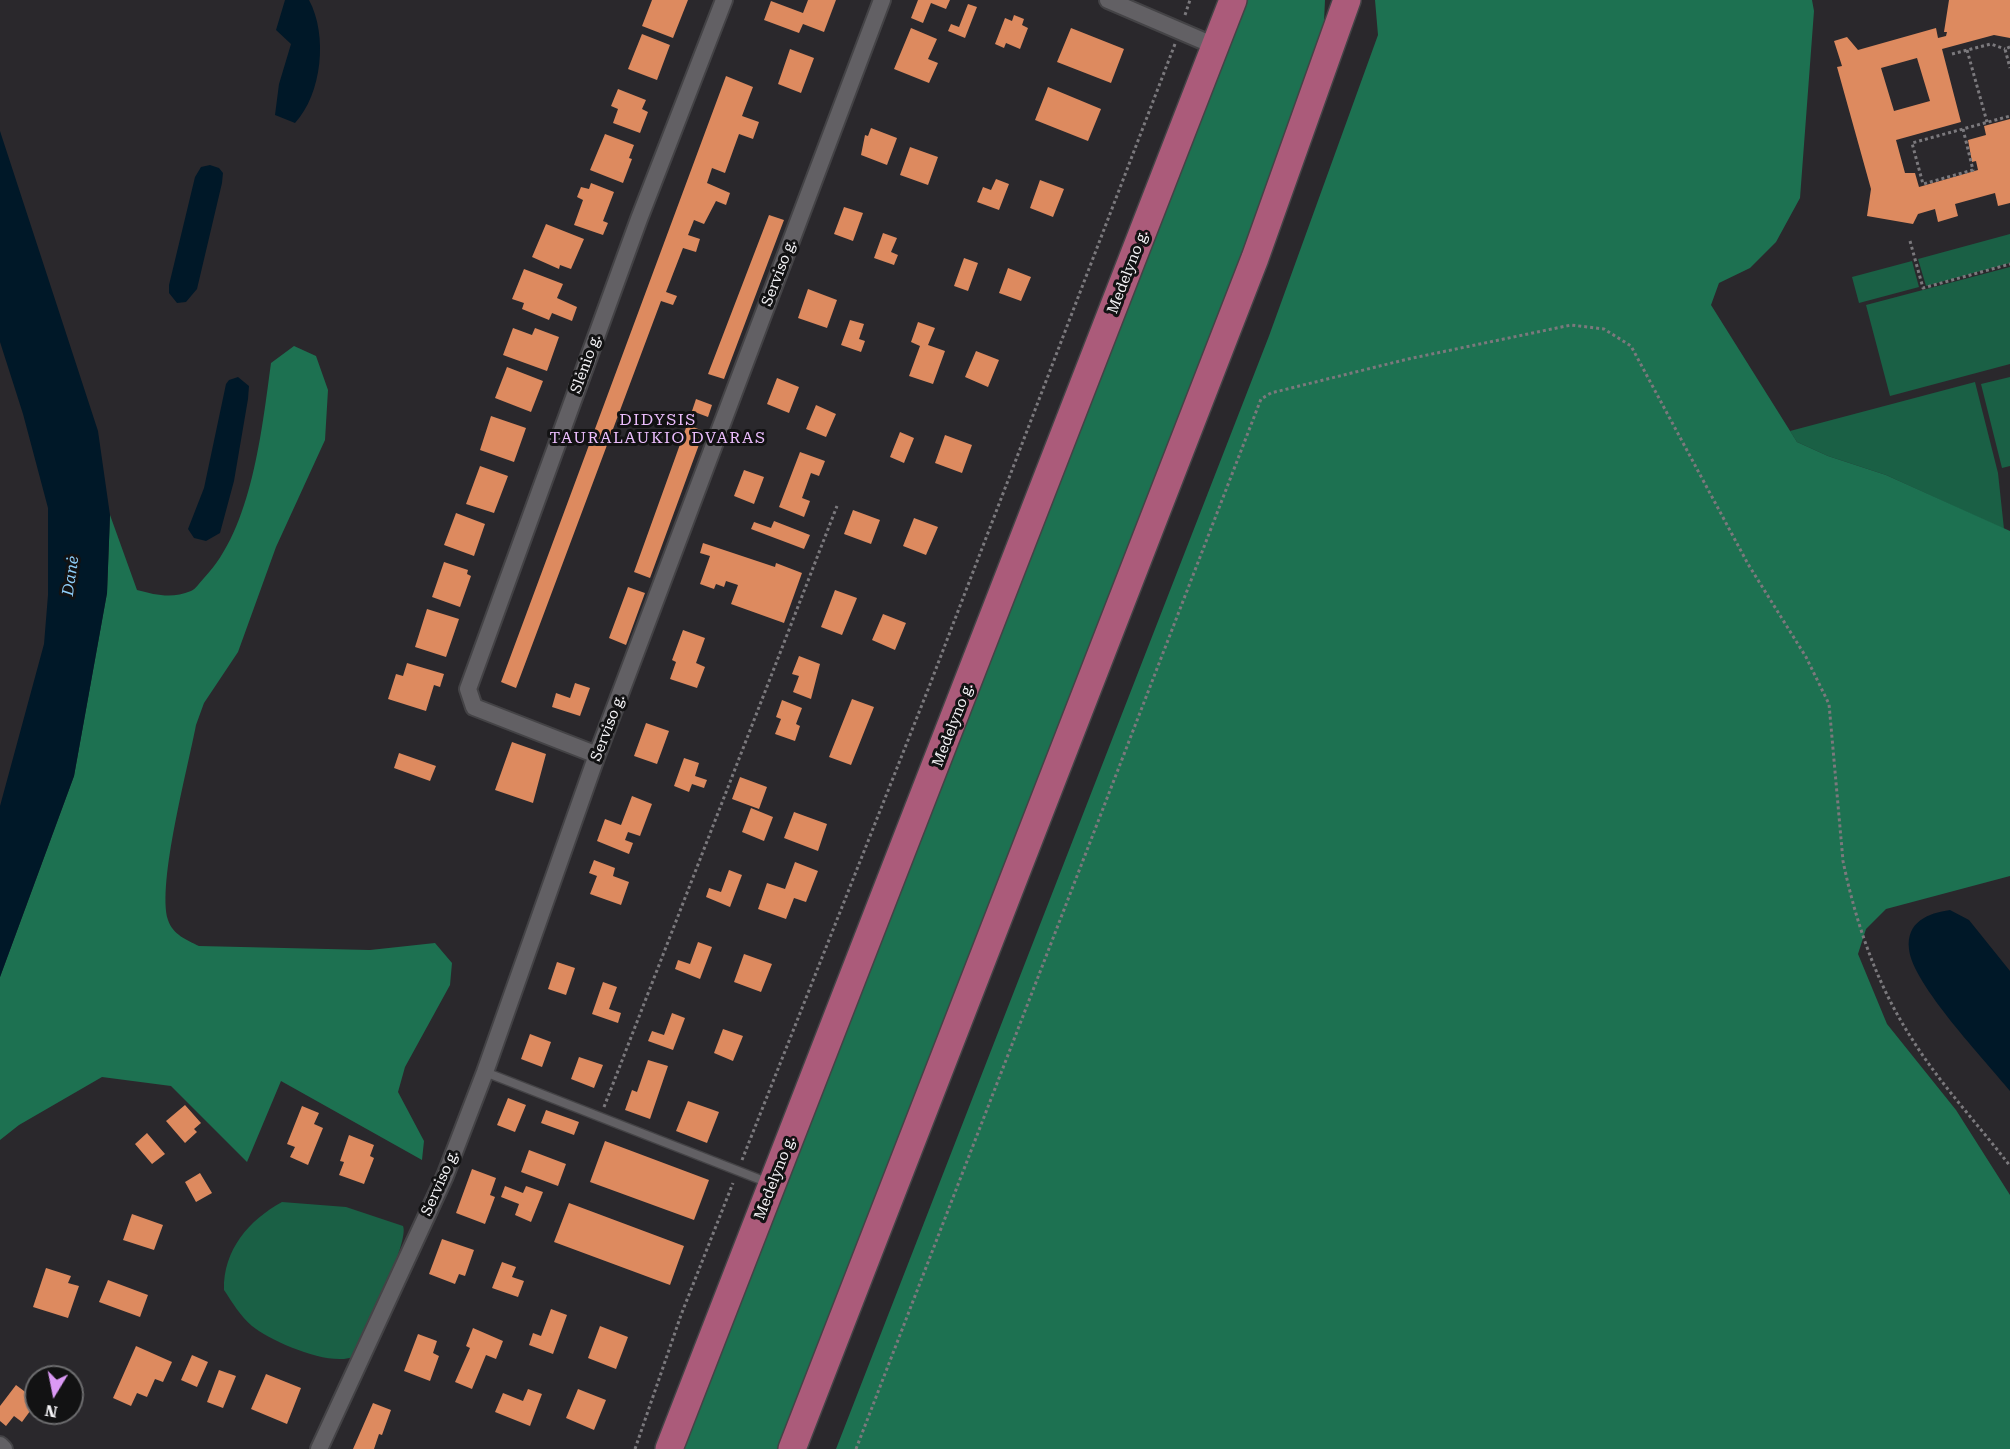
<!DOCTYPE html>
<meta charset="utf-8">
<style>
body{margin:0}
#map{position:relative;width:2010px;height:1449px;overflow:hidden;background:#2a282c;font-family:"Roboto Serif",serif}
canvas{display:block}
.north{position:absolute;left:24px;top:1365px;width:60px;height:60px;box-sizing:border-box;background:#121213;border:2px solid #6c6c6e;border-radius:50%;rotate:190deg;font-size:16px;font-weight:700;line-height:24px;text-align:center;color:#f4f3f6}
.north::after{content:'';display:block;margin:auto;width:21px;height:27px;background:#db99f5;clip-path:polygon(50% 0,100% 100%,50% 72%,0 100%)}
</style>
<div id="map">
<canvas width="2010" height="1449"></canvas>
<div class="north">N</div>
</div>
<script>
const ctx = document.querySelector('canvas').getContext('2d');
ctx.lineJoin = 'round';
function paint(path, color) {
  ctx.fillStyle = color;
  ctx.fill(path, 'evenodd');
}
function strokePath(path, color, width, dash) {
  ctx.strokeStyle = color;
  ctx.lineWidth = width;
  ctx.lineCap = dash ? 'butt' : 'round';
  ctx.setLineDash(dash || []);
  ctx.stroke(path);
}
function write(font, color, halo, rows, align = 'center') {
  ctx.font = font + ' "Roboto Serif",serif';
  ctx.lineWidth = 6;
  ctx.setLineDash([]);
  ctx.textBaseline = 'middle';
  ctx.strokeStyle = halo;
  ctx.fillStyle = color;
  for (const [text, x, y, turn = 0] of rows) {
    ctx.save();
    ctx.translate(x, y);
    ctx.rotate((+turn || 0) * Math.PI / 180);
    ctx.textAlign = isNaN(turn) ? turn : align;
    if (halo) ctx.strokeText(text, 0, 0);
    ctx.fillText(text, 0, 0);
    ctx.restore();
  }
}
paint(new Path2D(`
 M 2010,234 L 2010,263 L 1926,286 L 1918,259 Z
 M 1912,261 L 1919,287 L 1859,303 L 1852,277 Z
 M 2010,267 L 2010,364 L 1890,396 L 1866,305 Z
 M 2010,377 L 2010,466 L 2002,468 L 1981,384 Z
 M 1975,382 L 1998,473 L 2004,529 L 1886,475 L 1828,456 L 1797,442 L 1790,431 Z
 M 282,1202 L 346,1207 L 403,1226 C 410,1241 364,1335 355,1356 C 332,1368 272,1342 252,1326 C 241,1317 232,1302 224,1290 C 223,1250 249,1220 282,1202 Z`), '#1a6045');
paint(new Path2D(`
 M 1246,0 L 1325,0 L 1324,22 L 1248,244 L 778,1449 L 682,1449 Z
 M 1375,0 L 1812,0 L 1814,11 L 1800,198 L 1776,242 L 1750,268 L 1719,283 L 1711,305 L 1797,442 L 1828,456 L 1886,475 L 2010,531 L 2010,876 L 1886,909 L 1866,929 L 1858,954 L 1887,1024 L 1956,1110 L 2010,1195 L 2010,1449 L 836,1449 L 1269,336 L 1378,35 Z
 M 294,346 L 316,356 L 328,390 L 325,440 L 276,547 L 238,652 L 204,703 L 196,725 C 188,768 157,883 168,920 C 173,935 187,940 199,946 L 370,950 L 435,943 L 452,963 L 450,985 L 405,1067 L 398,1092 L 424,1141 L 422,1160 L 281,1081 L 247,1162 L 171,1086 L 102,1077 L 19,1125 L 0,1140 L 0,977 L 74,776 L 107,593 L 110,515 L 137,590 C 156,595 172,599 191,591 C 196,589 200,582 204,578 C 252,529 262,429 271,363 Z`), '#1d7151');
paint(new Path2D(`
 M 285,0 L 309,0 C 328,35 322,94 295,123 L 275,115 L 279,84 L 291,44 L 276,30 Z
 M 0,131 L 98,431 L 110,515 L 107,593 L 74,776 L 0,977 L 0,806 L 44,644 L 48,595 L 48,508 L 23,414 L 0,342 Z
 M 210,165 L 219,168 L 223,173 L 222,183 L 197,289 L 186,302 L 177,303 L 169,293 L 169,285 L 195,177 L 201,167 Z
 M 238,377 L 249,386 L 248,399 L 234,481 L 220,533 L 206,541 L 194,538 L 188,529 L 204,488 L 226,384 L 229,380 Z
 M 1950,910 L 1969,920 L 2010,971 L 2010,1091 C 1986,1061 1912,984 1909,949 C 1906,922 1928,913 1950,910 Z`), '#001828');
paint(new Path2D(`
 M 652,0 L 688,0 L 673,38 L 642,26 Z
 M 808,0 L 836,0 L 824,32 L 803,24 L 799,33 L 764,20 L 771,1 L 803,13 Z
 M 918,0 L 950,0 L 946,9 L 931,3 L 923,23 L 911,18 Z
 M 1949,0 L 2010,0 L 2010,38 L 1994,35 L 1942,49 L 1961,122 L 1896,140 L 1905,173 L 1915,173 L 1919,187 L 1978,170 L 1976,161 L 1972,162 L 1968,140 L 1986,135 L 1984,126 L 2010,119 L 2010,203 L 1998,206 L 1995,193 L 1955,204 L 1958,216 L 1938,222 L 1935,209 L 1918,214 L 1913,224 L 1867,216 L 1871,189 L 1837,67 L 1842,66 L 1834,41 L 1847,37 L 1858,50 L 1936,28 L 1938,38 L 1946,36 L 1947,32 L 1944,32 ZM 1917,58 L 1930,101 L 1894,111 L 1881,68 Z
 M 968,4 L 977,7 L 965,38 L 948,31 L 951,24 L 959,27 Z
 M 1014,15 L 1024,19 L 1022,25 L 1028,28 L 1020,49 L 1006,43 L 1004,48 L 995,44 L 1005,18 L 1012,21 Z
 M 911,28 L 937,39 L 928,59 L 938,63 L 929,83 L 894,69 Z
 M 1071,28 L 1124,49 L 1111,83 L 1057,62 Z
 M 642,34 L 670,45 L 657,80 L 628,69 Z
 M 790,49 L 814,58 L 801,93 L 778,84 Z
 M 726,76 L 753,87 L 742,116 L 759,122 L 753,139 L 739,134 L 725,173 L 712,168 L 707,183 L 730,193 L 726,205 L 716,201 L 704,224 L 694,220 L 688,235 L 700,239 L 696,252 L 683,248 L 666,292 L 677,296 L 673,305 L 661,301 L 516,688 L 501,682 Z
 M 1048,87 L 1101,109 L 1088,141 L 1035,120 Z
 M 618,89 L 646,100 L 642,109 L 648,112 L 640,133 L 613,123 L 618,109 L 611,106 Z
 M 871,128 L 897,138 L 887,165 L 861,155 L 865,135 L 868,136 Z
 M 605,134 L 634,145 L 629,158 L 632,159 L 623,183 L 590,170 Z
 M 910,147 L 938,157 L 928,185 L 900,175 Z
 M 996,179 L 1009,184 L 999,210 L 977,202 L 983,187 L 991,190 Z
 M 1040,180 L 1064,189 L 1053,217 L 1030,208 Z
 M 591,183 L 614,192 L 603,221 L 608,223 L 603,235 L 574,225 L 583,200 L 577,197 L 581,187 L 589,189 Z
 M 844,207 L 863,213 L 853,241 L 834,234 Z
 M 769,215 L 784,220 L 724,379 L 708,374 Z
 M 546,224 L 584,239 L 571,269 L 560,265 L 559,269 L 532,257 Z
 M 883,233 L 897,238 L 891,252 L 898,255 L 894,265 L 874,258 Z
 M 964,258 L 978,263 L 968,291 L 954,286 Z
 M 1008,268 L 1031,277 L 1021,301 L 999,293 Z
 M 524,269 L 563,284 L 557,298 L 577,307 L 572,321 L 552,313 L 549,320 L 522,309 L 524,303 L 512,299 Z
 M 808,289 L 837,300 L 827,328 L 798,318 Z
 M 850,320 L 864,324 L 859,339 L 865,341 L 861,352 L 841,345 Z
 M 918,322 L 935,328 L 928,345 L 945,351 L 933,384 L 909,376 L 920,346 L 911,342 Z
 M 513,328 L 532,335 L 535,328 L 559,337 L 547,371 L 503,355 Z
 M 976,351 L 999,360 L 988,387 L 965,377 Z
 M 507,367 L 543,381 L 531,412 L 495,398 Z
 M 777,378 L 799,387 L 789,413 L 767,404 Z
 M 696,399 L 712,405 L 708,417 L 692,411 Z
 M 816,405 L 836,414 L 826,437 L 806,429 Z
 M 491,416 L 526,428 L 514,462 L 480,450 Z
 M 687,425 L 704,431 L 650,578 L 634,572 Z
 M 900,432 L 914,438 L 904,463 L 890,457 Z
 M 945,435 L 972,445 L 962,473 L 935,463 Z
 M 800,452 L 825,461 L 819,476 L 811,473 L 802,498 L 810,501 L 804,517 L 779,507 Z
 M 480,466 L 508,476 L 494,513 L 466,504 Z
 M 744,470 L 764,477 L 754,504 L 734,496 Z
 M 853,510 L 880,520 L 871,544 L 844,534 Z
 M 456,513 L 485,524 L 474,556 L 444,545 Z
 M 914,518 L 938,527 L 926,555 L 903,546 Z
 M 774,521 L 810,535 L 804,549 L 751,529 L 754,522 L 771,528 Z
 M 703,543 L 775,567 L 776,563 L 802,573 L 784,623 L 731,604 L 738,585 L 726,581 L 724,587 L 716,584 L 714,589 L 700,584 L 710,556 L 700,553 Z
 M 444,562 L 468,570 L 467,574 L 471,576 L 460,607 L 432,597 Z
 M 628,587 L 645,593 L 626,645 L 609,638 Z
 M 835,590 L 857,598 L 842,635 L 821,627 Z
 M 427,609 L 459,619 L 446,657 L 415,647 Z
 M 883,614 L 906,623 L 895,650 L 872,640 Z
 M 683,630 L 705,638 L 696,663 L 705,667 L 697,688 L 670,679 L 676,662 L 672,660 Z
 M 799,656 L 820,664 L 811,699 L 793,692 L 799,676 L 792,674 Z
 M 407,663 L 444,674 L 440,687 L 434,685 L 426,711 L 388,699 L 396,674 L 403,676 Z
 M 575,683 L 590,688 L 580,716 L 552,707 L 556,693 L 570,698 Z
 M 852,699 L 874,707 L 851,765 L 829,757 Z
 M 782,700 L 802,708 L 796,724 L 800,726 L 795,741 L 775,734 L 781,719 L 776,717 Z
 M 646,723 L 669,731 L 657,764 L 634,756 Z
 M 512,742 L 546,754 L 533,803 L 495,790 Z
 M 399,753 L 436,766 L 430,781 L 394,768 Z
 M 684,758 L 699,763 L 695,776 L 707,780 L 704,788 L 692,784 L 689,792 L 674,786 Z
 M 740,777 L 767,787 L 759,809 L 732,799 Z
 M 632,796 L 652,804 L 640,836 L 628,832 L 625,840 L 633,843 L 629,854 L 597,841 L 605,819 L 621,825 Z
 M 751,808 L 773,817 L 764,841 L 742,832 Z
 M 794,812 L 827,824 L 818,851 L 784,838 Z
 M 594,860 L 615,868 L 613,876 L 629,882 L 621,905 L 590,894 L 597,876 L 589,873 Z
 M 795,862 L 818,871 L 806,902 L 794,898 L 786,919 L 758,909 L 767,883 L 785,889 Z
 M 729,870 L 742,875 L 730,907 L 706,897 L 709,888 L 721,892 Z
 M 698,942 L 712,947 L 700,979 L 675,969 L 678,960 L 690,964 Z
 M 744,954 L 772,964 L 761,992 L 734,982 Z
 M 557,962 L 575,968 L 566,995 L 548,989 Z
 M 603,982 L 617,987 L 609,1009 L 621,1013 L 618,1023 L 592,1014 Z
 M 672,1013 L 685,1018 L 673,1050 L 648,1041 L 652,1031 L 664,1035 Z
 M 723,1029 L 743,1036 L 733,1061 L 714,1053 Z
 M 530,1034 L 551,1042 L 542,1067 L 521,1059 Z
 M 579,1057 L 603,1065 L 594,1088 L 571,1079 Z
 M 648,1060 L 668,1066 L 650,1119 L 625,1110 L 632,1090 L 637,1092 Z
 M 508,1098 L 526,1105 L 515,1132 L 497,1125 Z
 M 688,1101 L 719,1112 L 707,1143 L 676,1131 Z
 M 185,1105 L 201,1123 L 194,1129 L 197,1132 L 185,1143 L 166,1121 Z
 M 302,1106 L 319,1113 L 314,1124 L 323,1128 L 308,1165 L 290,1157 L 295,1147 L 287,1144 Z
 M 546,1110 L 579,1122 L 574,1135 L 541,1123 Z
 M 147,1133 L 165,1154 L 152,1164 L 135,1144 Z
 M 349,1135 L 374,1145 L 370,1156 L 374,1158 L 364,1184 L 339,1175 L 344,1162 L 340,1161 Z
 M 605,1141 L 709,1180 L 694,1220 L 590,1182 Z
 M 529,1150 L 566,1164 L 558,1186 L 521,1172 Z
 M 472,1169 L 496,1178 L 490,1195 L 495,1197 L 485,1224 L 456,1213 Z
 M 200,1173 L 212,1193 L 196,1202 L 185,1182 Z
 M 505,1186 L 523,1193 L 526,1186 L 543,1192 L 531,1222 L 515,1215 L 519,1204 L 501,1197 Z
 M 569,1203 L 684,1246 L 670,1285 L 554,1242 Z
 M 132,1214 L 163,1225 L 154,1250 L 123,1240 Z
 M 442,1239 L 474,1250 L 465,1276 L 459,1274 L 455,1284 L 429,1274 Z
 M 502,1262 L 516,1267 L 512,1277 L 524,1281 L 518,1297 L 492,1288 Z
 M 46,1268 L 71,1276 L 68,1283 L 79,1286 L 68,1318 L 33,1307 Z
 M 108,1280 L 148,1295 L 140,1317 L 99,1302 Z
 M 551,1309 L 567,1315 L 553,1354 L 529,1345 L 533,1333 L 541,1336 Z
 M 600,1326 L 628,1337 L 616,1369 L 588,1358 Z
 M 473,1328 L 503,1341 L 496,1359 L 486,1355 L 472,1389 L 455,1382 L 470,1348 L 466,1346 Z
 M 418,1334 L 437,1341 L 433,1353 L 439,1356 L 430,1381 L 404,1371 Z
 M 136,1346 L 172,1362 L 163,1382 L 155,1379 L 147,1397 L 137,1393 L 131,1406 L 113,1398 Z
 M 192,1355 L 208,1362 L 197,1387 L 181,1380 Z
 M 219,1370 L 236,1376 L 223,1408 L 207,1402 Z
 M 266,1374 L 301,1388 L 287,1424 L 251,1409 Z
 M 16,1385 L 36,1400 L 36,1403 L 22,1422 L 14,1416 L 6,1426 L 0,1421 L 0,1406 Z
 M 528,1389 L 542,1394 L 530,1426 L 495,1412 L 503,1393 L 523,1401 Z
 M 578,1389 L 606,1400 L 594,1430 L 566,1418 Z
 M 373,1403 L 391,1410 L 382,1435 L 379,1434 L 374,1449 L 353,1449 Z`), '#dd8a5f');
const lane = new Path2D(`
 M 485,1072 L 769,1183`);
const street = new Path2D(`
 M 1108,0 L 1215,46
 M 597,755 L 474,707 L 468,689 L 639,219 L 724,0
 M 0,1445 L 4,1449
 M 319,1449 L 445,1176 L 485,1072 L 597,755 L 882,0`);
const primary = new Path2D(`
 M 669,1449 L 1233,0
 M 792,1449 L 1255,258 L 1347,0`);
strokePath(lane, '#444346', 11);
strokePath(street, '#444346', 20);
strokePath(primary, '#444346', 30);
strokePath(new Path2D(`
 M 1185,15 L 1190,0
 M 2010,47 L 2005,49 L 2010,68
 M 1967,50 L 1987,122
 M 1952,54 L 1991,44 L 2005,49
 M 1963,129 L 1973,170 L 1923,184 L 1912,143 L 2010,116
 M 1910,241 L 1923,288 L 2010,264
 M 604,1107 L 837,506
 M 742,1160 L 929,687 L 1175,44
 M 635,1449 L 681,1315 L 733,1183
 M 856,1449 L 1261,399 L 1271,393 L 1408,359 L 1571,325 L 1604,329 L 1631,346 L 1748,564 L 1806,657 L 1829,704 L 1843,861 C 1856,924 1877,985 1912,1039 C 1940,1084 1978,1124 2010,1166`), '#7b797d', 3, [3, 3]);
strokePath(lane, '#626064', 8);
strokePath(street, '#626064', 16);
strokePath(primary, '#ab5b7a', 27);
write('15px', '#f4f3f6', '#121213', [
 ["Medelyno g.",1128,272,-69],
 ["Serviso g.",779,273,-69],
 ["Slėnio g.",586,364,-70],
 ["Medelyno g.",953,725,-69],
 ["Serviso g.",608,728,-69],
 ["Medelyno g.",775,1178,-69],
 ["Serviso g.",440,1183,-66]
]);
ctx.letterSpacing = '1.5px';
write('16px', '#ecbefe', '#121213', [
 ["DIDYSIS",658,420],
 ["TAURALAUKIO DVARAS",658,438]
]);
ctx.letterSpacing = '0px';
write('italic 16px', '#8eccf7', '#121213', [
 ["Danė",71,576,-82]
]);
</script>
